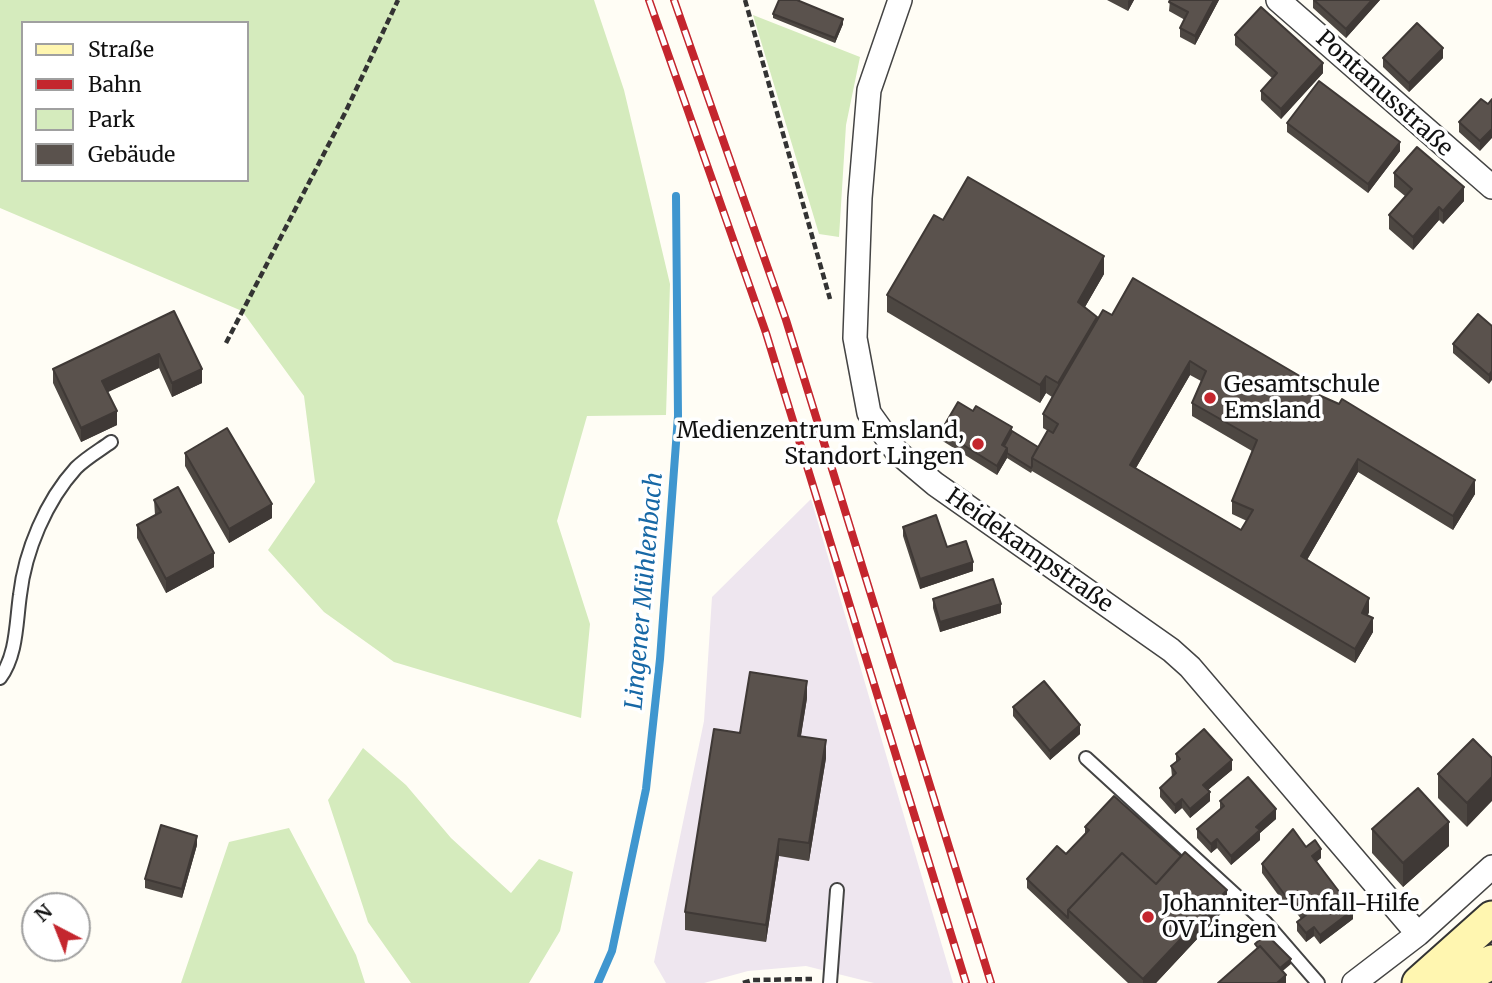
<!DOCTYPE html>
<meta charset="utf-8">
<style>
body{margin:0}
#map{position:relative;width:1492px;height:983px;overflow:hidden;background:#fffdf5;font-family:Merriweather,serif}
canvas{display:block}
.legend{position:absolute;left:21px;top:21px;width:228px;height:161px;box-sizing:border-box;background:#fff;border:2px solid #a0a0a0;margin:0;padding:9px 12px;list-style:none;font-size:21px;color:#111}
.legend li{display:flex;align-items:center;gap:14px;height:35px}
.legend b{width:35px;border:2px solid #a0a0a0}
.north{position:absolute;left:21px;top:892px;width:70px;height:70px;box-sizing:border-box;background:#fff;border:2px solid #a0a0a0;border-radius:50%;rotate:318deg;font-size:19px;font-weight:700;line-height:28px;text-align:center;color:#111}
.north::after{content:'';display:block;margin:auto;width:24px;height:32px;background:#c4262e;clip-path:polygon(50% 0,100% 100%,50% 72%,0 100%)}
</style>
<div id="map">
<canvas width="1492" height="983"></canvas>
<ul class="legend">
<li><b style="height:9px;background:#fff6b0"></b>Straße</li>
<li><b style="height:9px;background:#c4262e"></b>Bahn</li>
<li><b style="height:19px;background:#d5ebbd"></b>Park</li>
<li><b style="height:19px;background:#5a524d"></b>Gebäude</li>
</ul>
<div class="north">N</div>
</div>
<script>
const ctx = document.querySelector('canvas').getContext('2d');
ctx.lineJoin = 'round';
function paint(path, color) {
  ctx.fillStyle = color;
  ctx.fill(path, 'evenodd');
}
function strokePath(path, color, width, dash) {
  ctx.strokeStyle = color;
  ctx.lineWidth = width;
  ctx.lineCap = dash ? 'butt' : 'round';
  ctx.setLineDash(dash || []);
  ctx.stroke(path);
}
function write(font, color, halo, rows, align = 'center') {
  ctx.font = font + ' Merriweather,serif';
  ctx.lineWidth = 7;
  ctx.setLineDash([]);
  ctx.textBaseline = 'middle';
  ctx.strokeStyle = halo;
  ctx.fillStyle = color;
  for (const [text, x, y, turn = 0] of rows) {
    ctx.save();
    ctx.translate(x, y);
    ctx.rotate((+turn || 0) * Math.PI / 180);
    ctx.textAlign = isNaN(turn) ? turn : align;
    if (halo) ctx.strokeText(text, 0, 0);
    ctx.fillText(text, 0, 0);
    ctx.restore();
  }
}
paint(new Path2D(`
 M 811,499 L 953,983 L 874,983 L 806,966 L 748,971 L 704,983 L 666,983 L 654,962 L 704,721 L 712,597 Z`), '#eee6ef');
paint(new Path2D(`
 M 0,0 L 594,0 L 624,90 L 670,284 L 666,415 L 587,416 L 557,521 L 590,624 L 581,718 L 394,662 L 324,612 L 268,550 L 315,482 L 304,396 L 242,311 L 0,208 ZM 23,23 L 247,23 L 247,180 L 23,180 Z
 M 753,15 L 860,57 L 846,125 L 839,237 L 819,234 Z
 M 363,748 L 406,785 L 451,838 L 511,893 L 539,859 L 573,872 L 560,931 L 529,983 L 411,983 L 368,922 L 328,800 Z
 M 289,828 L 356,955 L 365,983 L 181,983 L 229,842 Z`), '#d5ebbd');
strokePath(new Path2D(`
 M 598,983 L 612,951 L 646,789 L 660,659 L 678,416 L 676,196`), '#3f96cf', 8);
const lane = new Path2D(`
 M 0,678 C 17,655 16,623 20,595 C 25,551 46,501 76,468 C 86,458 100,450 111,442
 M 1086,758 L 1266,923 L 1318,983
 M 830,983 L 837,890`);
const street = new Path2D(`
 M 900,0 L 869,90 L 860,198 L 855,338 L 869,413 L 897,452 L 935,484 L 1171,650 L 1190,667 L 1418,934
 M 1278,0 L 1492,187
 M 1354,983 L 1418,934 L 1492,867`);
const secondary = new Path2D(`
 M 1419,983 L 1492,918
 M 1453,983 L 1492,962`);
strokePath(lane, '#444', 16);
strokePath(street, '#444', 26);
strokePath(secondary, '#333', 37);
strokePath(new Path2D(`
 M 745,0 L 830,299
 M 226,343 L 346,111 L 398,0
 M 743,983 L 753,980 L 812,979`), '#333', 4.5, [7, 3.5]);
strokePath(lane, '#fff', 12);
strokePath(street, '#fff', 23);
strokePath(secondary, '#fff6b0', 33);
const rail = new Path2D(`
 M 649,0 L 766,333 L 966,983
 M 674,0 L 786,320 L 991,983`);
strokePath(rail, '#c4262e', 8);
strokePath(rail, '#fff', 5, [16]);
paint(new Path2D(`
 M 1107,0 L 1134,0 L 1128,11 Z
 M 1170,0 L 1219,0 L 1195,45 L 1180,37 L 1180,28 L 1185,20 L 1169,11 Z
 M 1313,0 L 1380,0 L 1346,38 L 1313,8 Z
 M 773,14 L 843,24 L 835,43 L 773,18 Z
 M 1235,35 L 1323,73 L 1281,119 L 1261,100 L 1261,91 L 1272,78 L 1235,45 Z
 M 1383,58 L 1443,58 L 1409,92 L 1383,67 Z
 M 1481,99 L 1480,151 L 1459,132 L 1459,122 Z
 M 1287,123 L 1400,151 L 1368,193 L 1287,132 Z
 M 1394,173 L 1464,201 L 1443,224 L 1439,220 L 1413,250 L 1389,229 L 1389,215 L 1405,196 L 1394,187 Z
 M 943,220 L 1104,274 L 1085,307 L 1097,321 L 1112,315 L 1315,393 L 1475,494 L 1453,530 L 1358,472 L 1307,560 L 1369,612 L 1368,615 L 1373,632 L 1355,663 L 1032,471 L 1031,473 L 1007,458 L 997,475 L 941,440 L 941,431 L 973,411 L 1012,431 L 1038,447 L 1048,431 L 1043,428 L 1043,414 L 1052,397 L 1046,393 L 1040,403 L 887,312 L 887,295 ZM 1190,375 L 1201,381 L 1192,403 L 1192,416 L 1252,451 L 1232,501 L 1232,514 L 1247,521 L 1241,530 L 1136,468 Z
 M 174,311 L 202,383 L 172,397 L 159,368 L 107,392 L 117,425 L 81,442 L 53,383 L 53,369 Z
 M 1492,326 L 1489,384 L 1453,353 L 1453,344 Z
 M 185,453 L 272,518 L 229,543 L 185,466 Z
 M 154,500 L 214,567 L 166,593 L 137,538 L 137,525 L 155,515 Z
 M 903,527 L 947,547 L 973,571 L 920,589 L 903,536 Z
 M 933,599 L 1001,613 L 940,632 L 933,608 Z
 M 807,698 L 801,736 L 826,758 L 809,861 L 779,856 L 766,942 L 685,930 L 685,912 L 740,733 Z
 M 1013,707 L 1080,734 L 1050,760 L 1013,716 Z
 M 1473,739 L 1467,827 L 1438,798 L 1438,774 Z
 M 1176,754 L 1232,770 L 1208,790 L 1210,801 L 1190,818 L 1182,808 L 1175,814 L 1160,797 L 1160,788 L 1172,777 L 1171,766 L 1176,762 Z
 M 1220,801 L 1276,819 L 1260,833 L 1260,840 L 1231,865 L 1217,848 L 1211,853 L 1197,838 L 1197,829 L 1220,809 Z
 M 1085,827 L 1227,907 L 1156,983 L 1128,983 L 1027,888 L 1027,879 L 1066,854 L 1085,834 Z
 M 1372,829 L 1449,846 L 1403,887 L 1372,853 Z
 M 197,845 L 182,898 L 145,888 L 145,879 Z
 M 1306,847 L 1321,858 L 1317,861 L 1353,919 L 1320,944 L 1314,936 L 1306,942 L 1297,931 L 1297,922 L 1301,919 L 1293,908 L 1290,911 L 1262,873 L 1262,864 Z`), '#4d4742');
paint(new Path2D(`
 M 1129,0 L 1134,0 L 1128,11 L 1128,1 Z
 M 1214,0 L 1219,0 L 1195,45 L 1195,36 Z
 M 1372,0 L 1380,0 L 1346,38 L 1346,29 Z
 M 843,19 L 843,24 L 835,43 L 835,38 Z
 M 1443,48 L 1443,58 L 1409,92 L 1409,83 Z
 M 1323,63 L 1323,73 L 1281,119 L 1281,109 Z
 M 1492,129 L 1492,138 L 1480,151 L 1480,141 Z
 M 1400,142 L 1400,151 L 1368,193 L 1368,184 Z
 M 1464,187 L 1464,201 L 1443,224 L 1443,211 Z
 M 1439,207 L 1439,220 L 1413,250 L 1413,237 Z
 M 1104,256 L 1104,274 L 1078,319 L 1078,302 Z
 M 1097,317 L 1097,334 L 1058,400 L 1058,383 Z
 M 159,354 L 159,368 L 102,395 L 102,381 Z
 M 1190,361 L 1190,375 L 1130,478 L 1130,465 Z
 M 202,369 L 202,383 L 172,397 L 172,383 Z
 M 1492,371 L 1492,380 L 1489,384 L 1489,375 Z
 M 1046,376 L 1046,393 L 1040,403 L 1040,385 Z
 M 117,411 L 117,425 L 81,442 L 81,428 Z
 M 1012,427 L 1012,436 L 1004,451 L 1002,445 Z
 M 1007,448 L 1007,458 L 997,475 L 997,466 Z
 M 1358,459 L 1358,472 L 1301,570 L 1301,556 Z
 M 1475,480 L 1475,494 L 1453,530 L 1453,516 Z
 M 272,504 L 272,518 L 229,543 L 229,529 Z
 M 214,553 L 214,567 L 166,593 L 166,579 Z
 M 973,562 L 973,571 L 920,589 L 920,579 Z
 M 1369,598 L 1369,612 L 1362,626 L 1362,613 Z
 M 1001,604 L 1001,613 L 940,632 L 940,622 Z
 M 1373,618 L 1373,632 L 1355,663 L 1355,649 Z
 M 807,681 L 807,698 L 798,753 L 798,736 Z
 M 1080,725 L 1080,734 L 1050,760 L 1050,751 Z
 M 826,740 L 826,758 L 809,861 L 809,843 Z
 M 1232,760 L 1232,770 L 1203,794 L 1203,785 Z
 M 1492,777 L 1492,801 L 1467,827 L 1467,803 Z
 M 1210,792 L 1210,801 L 1190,818 L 1190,809 Z
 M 1182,799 L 1182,808 L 1175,814 L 1175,805 Z
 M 1276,809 L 1276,819 L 1260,833 L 1260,840 L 1231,865 L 1231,856 L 1256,827 Z
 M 1449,822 L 1449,846 L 1403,887 L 1403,863 Z
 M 197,836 L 197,845 L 182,898 L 182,889 Z
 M 779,839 L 779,856 L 766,942 L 766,925 Z
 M 1217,839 L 1217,848 L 1211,853 L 1211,844 Z
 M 1321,849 L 1321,858 L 1312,865 L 1312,856 Z
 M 1227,890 L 1227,907 L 1156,983 L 1143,983 L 1143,979 Z
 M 1293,899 L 1293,908 L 1290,911 L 1290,902 Z
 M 1353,910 L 1353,919 L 1320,944 L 1320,935 Z
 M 1314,927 L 1314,936 L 1306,942 L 1306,933 Z
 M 1291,959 L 1291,964 L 1278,975 L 1278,970 Z
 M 1286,975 L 1286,983 L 1277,983 Z`), '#3f3936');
const building = new Path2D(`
 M 779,0 L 797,0 L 843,19 L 835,38 L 773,14 Z
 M 1170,0 L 1214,0 L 1195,36 L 1180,28 L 1188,12 L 1169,2 Z
 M 1314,0 L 1372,0 L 1346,29 Z
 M 1261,7 L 1323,63 L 1281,109 L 1261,91 L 1277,73 L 1235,35 Z
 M 1417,23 L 1443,48 L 1409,83 L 1383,58 Z
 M 1319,81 L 1400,142 L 1368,184 L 1287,123 Z
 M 1481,99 L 1488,104 L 1492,99 L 1492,129 L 1480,141 L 1459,122 Z
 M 1417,147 L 1464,187 L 1443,211 L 1439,207 L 1413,237 L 1389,215 L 1412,189 L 1394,173 Z
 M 968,177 L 1104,256 L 1078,302 L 1097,317 L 1058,383 L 1046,376 L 1040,385 L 887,295 L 934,215 L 943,220 Z
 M 1133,278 L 1315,385 L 1312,392 L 1339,404 L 1342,399 L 1475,480 L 1453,516 L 1358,459 L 1301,556 L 1369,598 L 1362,613 L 1373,618 L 1355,649 L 1032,458 L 1048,430 L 1053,433 L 1058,424 L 1043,414 L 1058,387 L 1103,310 L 1112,315 ZM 1190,361 L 1206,371 L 1192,403 L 1257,440 L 1232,501 L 1253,510 L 1241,530 L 1130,465 Z
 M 174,311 L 202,369 L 172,383 L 159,354 L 102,381 L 117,411 L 81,428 L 53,369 Z
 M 1478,314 L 1492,326 L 1492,371 L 1489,375 L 1453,344 Z
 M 958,402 L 973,411 L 976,406 L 1012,427 L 1002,445 L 1007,448 L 997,466 L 941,431 Z
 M 227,428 L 272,504 L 229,529 L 185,453 Z
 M 1012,431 L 1038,447 L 1032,458 L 1032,466 L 1031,468 L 1007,453 L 1007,448 L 1004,446 Z
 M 178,487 L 214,553 L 166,579 L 137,525 L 161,512 L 154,500 Z
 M 936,515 L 947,547 L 966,541 L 973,562 L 920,579 L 903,527 Z
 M 993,579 L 1001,604 L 940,622 L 933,599 Z
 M 750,672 L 807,681 L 798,736 L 826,740 L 809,843 L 779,839 L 766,925 L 685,912 L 714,729 L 740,733 Z
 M 1044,681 L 1080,725 L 1050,751 L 1013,707 Z
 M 1204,729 L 1232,760 L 1203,785 L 1210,792 L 1190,809 L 1182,799 L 1175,805 L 1160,788 L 1176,773 L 1171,766 L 1180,759 L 1176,754 Z
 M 1473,739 L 1492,758 L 1492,777 L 1467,803 L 1438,774 Z
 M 1248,777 L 1276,809 L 1256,827 L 1260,830 L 1231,856 L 1217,839 L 1211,844 L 1197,829 L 1224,806 L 1220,801 Z
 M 1418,788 L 1449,822 L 1403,863 L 1372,829 Z
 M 1114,796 L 1181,856 L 1156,884 L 1122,853 L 1068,910 L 1068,918 L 1027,879 L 1057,846 L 1066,854 L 1089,830 L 1085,827 Z
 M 161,825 L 197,836 L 182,889 L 145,879 Z
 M 1293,829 L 1306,847 L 1315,840 L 1321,849 L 1312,856 L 1353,910 L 1320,935 L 1314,927 L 1306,933 L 1297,922 L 1306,915 L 1293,899 L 1290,902 L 1262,864 Z
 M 1185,852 L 1227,890 L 1143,979 L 1068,910 L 1122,853 L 1156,884 Z
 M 1266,934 L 1291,959 L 1280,968 L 1260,946 L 1258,948 L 1255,944 Z
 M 1260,946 L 1286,975 L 1277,983 L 1218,983 Z`);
paint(building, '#5a524d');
strokePath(building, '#3f3936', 2);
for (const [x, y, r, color] of [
 [1210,398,7,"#c4262e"],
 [978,444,7,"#c4262e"],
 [1148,917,7,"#c4262e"]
]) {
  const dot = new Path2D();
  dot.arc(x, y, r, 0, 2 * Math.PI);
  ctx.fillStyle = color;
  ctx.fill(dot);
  strokePath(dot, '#fff', 2.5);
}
write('23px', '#111', '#fff', [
 ["Pontanusstraße",1384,94,42],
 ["Heidekampstraße",1029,551,35]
]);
write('23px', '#111', '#fff', [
 ["Gesamtschule",1224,385],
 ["Emsland",1224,411],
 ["Medienzentrum Emsland,",964,431,"right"],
 ["Standort Lingen",964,457,"right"],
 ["Johanniter-Unfall-Hilfe",1162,904],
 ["OV Lingen",1162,930]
], 'left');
write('italic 24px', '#1768a6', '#fff', [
 ["Lingener Mühlenbach",645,591,-85]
]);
</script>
